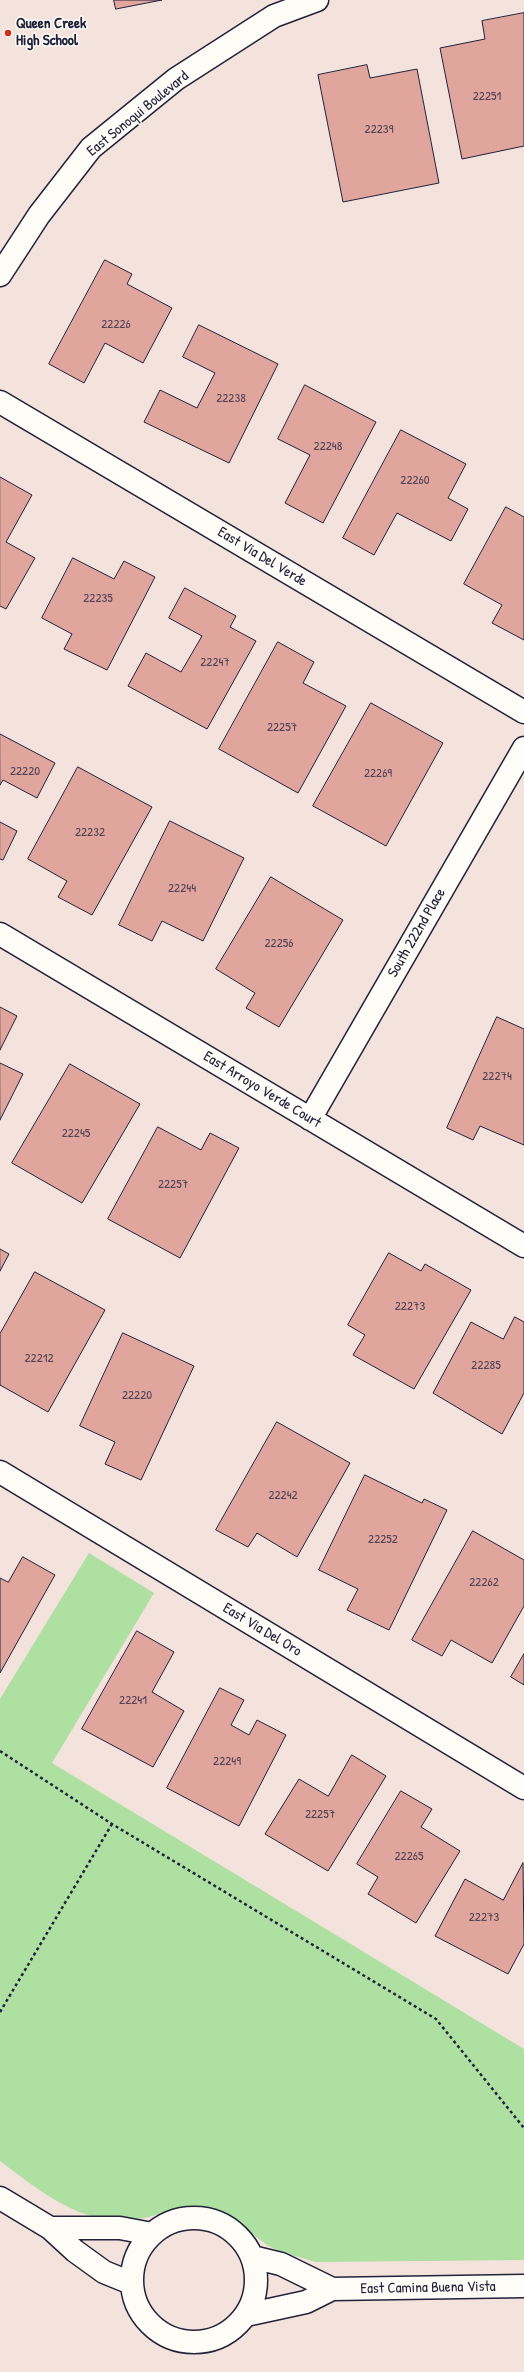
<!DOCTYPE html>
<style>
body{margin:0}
canvas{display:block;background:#f4e2dc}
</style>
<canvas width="524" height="2372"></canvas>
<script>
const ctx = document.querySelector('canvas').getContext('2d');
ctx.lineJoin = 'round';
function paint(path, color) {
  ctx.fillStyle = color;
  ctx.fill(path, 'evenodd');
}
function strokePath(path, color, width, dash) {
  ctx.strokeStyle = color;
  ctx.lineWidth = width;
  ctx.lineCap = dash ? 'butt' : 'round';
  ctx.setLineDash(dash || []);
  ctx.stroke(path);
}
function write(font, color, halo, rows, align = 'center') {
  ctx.font = font + ' "Patrick Hand",sans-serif';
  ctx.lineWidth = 3;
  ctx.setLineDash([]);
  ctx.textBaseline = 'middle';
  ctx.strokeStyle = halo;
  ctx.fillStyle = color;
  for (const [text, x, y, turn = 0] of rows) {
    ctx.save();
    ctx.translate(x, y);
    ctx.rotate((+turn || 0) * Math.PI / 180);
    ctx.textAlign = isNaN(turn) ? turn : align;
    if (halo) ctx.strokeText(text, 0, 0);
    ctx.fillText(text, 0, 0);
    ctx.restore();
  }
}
paint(new Path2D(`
 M 89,1553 L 154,1593 L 52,1763 L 524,2049 L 524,2260 L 316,2262 C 300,2257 282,2254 267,2245 C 250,2233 235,2216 214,2210 C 186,2203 163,2216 136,2219 C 82,2227 40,2191 0,2161 L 0,1699 Z`), '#ade0a1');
const building = new Path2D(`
 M 114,0 L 162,0 L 116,9 Z
 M 524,13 L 524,146 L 462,159 L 440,48 L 485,39 L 482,21 Z
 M 367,65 L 370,78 L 417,69 L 439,183 L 343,202 L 318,75 Z
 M 105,260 L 132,274 L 127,284 L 172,308 L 143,363 L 105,343 L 84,383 L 49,364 Z
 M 199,325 L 278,364 L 229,463 L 144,422 L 160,390 L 197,408 L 215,373 L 183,357 Z
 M 305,385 L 376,422 L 323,523 L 285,503 L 310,455 L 278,439 Z
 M 401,430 L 466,464 L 448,498 L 468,509 L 451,541 L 397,513 L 374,555 L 343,538 Z
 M 0,477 L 32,495 L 6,542 L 35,558 L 6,609 L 0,606 Z
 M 506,507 L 524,517 L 524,640 L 492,623 L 502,605 L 464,584 Z
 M 73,558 L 114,579 L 124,561 L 155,577 L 107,670 L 64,649 L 72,634 L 42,618 Z
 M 185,588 L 236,616 L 230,627 L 256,641 L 207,729 L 128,686 L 146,653 L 181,672 L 202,636 L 169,618 Z
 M 278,642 L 314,662 L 303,683 L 346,706 L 298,793 L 219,749 Z
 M 371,703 L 443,743 L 386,846 L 313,806 Z
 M 0,734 L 55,763 L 37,798 L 3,780 L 0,785 Z
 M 78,767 L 152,807 L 92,915 L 58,897 L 67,881 L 28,859 Z
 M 170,821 L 244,858 L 203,941 L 162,921 L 152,941 L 119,925 Z
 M 0,822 L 17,831 L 3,860 L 0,859 Z
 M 271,877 L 343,920 L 279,1027 L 246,1008 L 255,993 L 216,969 Z
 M 0,1007 L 17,1016 L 0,1050 Z
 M 497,1017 L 524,1029 L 524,1145 L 480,1126 L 473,1140 L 447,1128 Z
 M 0,1063 L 23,1074 L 0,1120 Z
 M 70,1064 L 140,1104 L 82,1203 L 12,1163 Z
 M 158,1127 L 201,1150 L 210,1133 L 239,1148 L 180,1258 L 108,1219 Z
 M 0,1249 L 9,1254 L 0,1271 Z
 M 389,1253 L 421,1271 L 425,1264 L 471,1290 L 414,1389 L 353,1355 L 365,1335 L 348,1325 Z
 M 35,1272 L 105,1310 L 48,1412 L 0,1385 L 0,1334 Z
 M 515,1317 L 524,1322 L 524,1393 L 502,1434 L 433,1393 L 471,1322 L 503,1339 Z
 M 123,1333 L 194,1366 L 141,1480 L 105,1464 L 115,1442 L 80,1426 Z
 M 277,1422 L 350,1463 L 297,1557 L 257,1533 L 248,1547 L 216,1530 Z
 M 365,1475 L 422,1503 L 424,1499 L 447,1510 L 389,1630 L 347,1610 L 358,1589 L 319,1570 Z
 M 473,1531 L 524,1560 L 524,1606 L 492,1663 L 451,1640 L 442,1656 L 412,1640 Z
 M 23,1557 L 55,1575 L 0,1673 L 0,1578 L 8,1582 Z
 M 137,1631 L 174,1652 L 152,1692 L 184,1711 L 153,1767 L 82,1729 Z
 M 524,1654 L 524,1685 L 511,1677 Z
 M 220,1688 L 244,1700 L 231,1725 L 249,1735 L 257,1720 L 286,1735 L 239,1826 L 167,1788 Z
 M 352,1755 L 386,1776 L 328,1871 L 265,1834 L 299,1779 L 328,1796 Z
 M 401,1791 L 432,1809 L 421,1827 L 460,1851 L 416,1923 L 368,1894 L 378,1877 L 357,1864 Z
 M 523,1863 L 524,1944 L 508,1974 L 435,1936 L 465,1879 L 503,1900 Z`);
paint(building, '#e0a69e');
strokePath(building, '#22223b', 1);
const minor = new Path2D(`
 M 0,275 L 39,215 L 91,148 L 176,79 L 274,16 L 317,0
 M 0,402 L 524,712
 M 0,934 L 524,1246
 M 310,1119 L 524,748
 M 0,1472 L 524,1788
 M 0,2198 L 50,2228 L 75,2251 L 104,2272 L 131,2283
 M132 2280a62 62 0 1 1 124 0a62 62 0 1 1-124 0Z
 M 50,2228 L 120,2228 L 152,2234
 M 252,2257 L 281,2264 L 332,2289
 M 246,2315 L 306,2302 L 332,2289 L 524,2286`);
strokePath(minor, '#22223b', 25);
strokePath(new Path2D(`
 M 0,1751 L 112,1824 L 436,2019 L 524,2128
 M 0,2012 L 112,1824`), '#22223b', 2.5, [3, 3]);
strokePath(minor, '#fdfcf7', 22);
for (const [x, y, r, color] of [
 [8,33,4,"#c8321e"]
]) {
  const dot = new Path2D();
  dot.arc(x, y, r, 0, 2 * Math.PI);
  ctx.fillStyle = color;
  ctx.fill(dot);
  strokePath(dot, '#fdfcf7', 1.5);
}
write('13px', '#524354', null, [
 ["22251",487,97],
 ["22239",379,130],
 ["22226",116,325],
 ["22238",231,399],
 ["22248",328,447],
 ["22260",415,481],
 ["22235",98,599],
 ["22247",215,663],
 ["22257",282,728],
 ["22220",25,772],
 ["22269",378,774],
 ["22232",90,833],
 ["22244",182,889],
 ["22256",279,944],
 ["22274",497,1077],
 ["22245",76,1134],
 ["22257",173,1185],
 ["22273",410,1307],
 ["22212",39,1359],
 ["22285",486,1366],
 ["22220",137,1396],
 ["22242",283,1496],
 ["22252",383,1540],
 ["22262",484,1583],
 ["22241",133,1701],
 ["22249",227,1762],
 ["22257",320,1815],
 ["22265",409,1857],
 ["22273",484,1918]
]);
write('bold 15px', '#22223b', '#fdfcf7', [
 ["Queen Creek",16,24],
 ["High School",16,41]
], 'left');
write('15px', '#22223b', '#fdfcf7', [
 ["East Sonoqui Boulevard",138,114,-39],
 ["East Via Del Verde",262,557,31],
 ["South 222nd Place",417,933,-60],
 ["East Arroyo Verde Court",262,1090,31],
 ["East Via Del Oro",262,1630,31],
 ["East Camina Buena Vista",428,2288,-1]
]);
</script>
